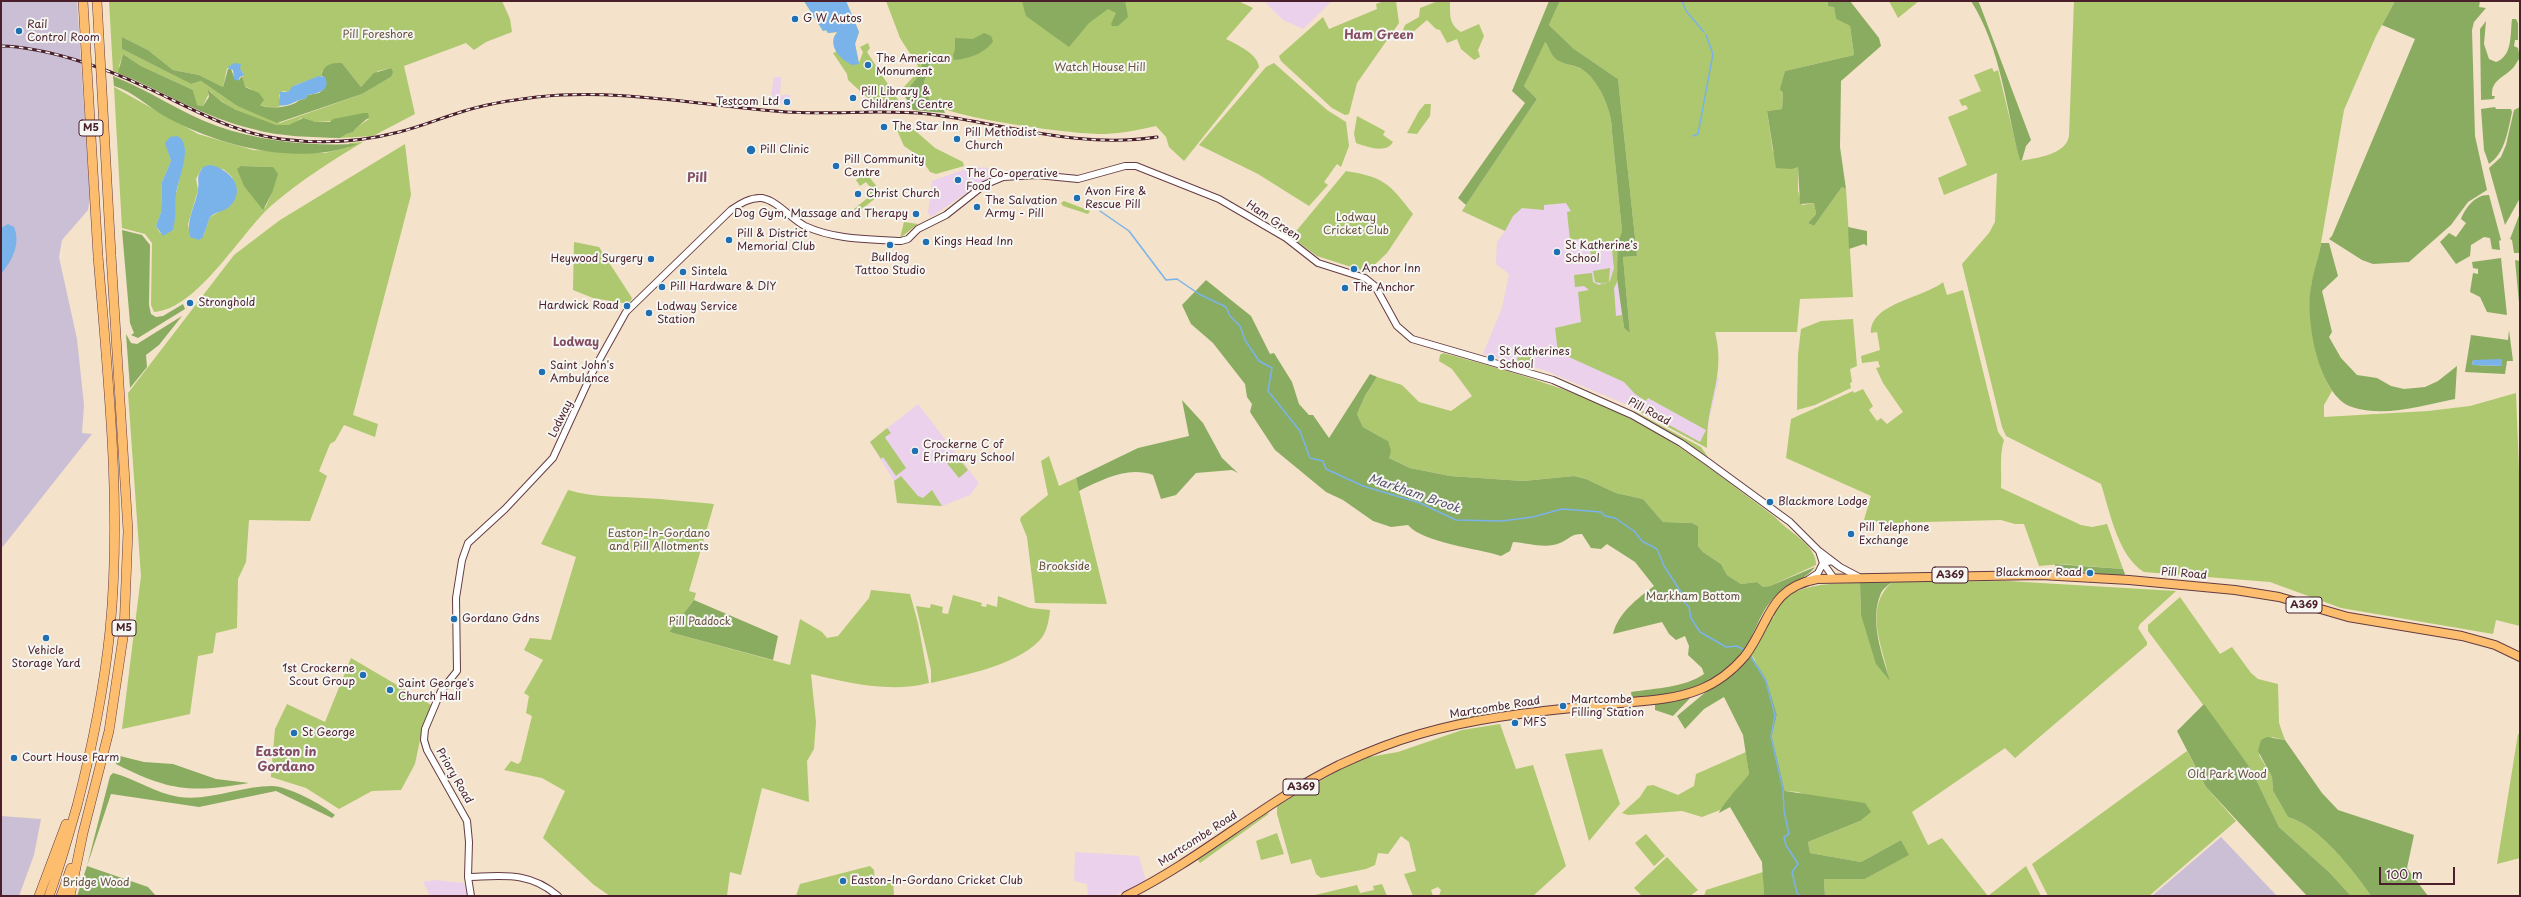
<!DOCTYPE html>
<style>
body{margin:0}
#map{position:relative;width:2521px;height:897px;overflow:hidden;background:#f4e2ca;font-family:"Playpen Sans",sans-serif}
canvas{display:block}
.frame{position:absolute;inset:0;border:2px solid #4a1f2b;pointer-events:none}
.scale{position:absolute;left:2379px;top:867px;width:76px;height:18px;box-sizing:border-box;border:2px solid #4a1f2b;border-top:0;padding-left:5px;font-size:12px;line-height:14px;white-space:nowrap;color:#4a1f2b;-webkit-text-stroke:3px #f6f6f2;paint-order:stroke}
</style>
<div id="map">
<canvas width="2521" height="897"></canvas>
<div class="frame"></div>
<div class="scale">100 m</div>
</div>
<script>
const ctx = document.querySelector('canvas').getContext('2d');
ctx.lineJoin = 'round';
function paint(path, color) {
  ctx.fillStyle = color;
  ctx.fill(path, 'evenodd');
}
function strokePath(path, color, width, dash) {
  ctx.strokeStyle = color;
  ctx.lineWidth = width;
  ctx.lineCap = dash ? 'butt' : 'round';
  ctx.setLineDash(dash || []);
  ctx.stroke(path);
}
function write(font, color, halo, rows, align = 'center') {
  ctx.font = font + ' "Playpen Sans",sans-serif';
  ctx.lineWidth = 4;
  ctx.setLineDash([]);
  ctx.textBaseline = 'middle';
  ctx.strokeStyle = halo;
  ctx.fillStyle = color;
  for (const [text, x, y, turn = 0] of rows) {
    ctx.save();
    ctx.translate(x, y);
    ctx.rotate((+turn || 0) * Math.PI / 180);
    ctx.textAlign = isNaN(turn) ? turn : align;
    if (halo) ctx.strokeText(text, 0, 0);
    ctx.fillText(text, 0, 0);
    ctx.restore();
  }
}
paint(new Path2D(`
 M 1258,1 L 1332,1 L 1303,29 L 1283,20 L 1264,1 L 1255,3 Z
 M 1585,71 L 1620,290 L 1623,325 L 1719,378 L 1708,425 L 1707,448 L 1623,403 L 1544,370 L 1483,354 L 1502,308 L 1509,274 L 1496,264 L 1497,242 L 1505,231 L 1462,211 L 1537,99 Z
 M 774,77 L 781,77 L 780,95 L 790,95 L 791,106 L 770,101 Z
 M 971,167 L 988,168 L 990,173 L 989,178 L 931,217 L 928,213 L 932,181 Z
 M 918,404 L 979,483 L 970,495 L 942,506 L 897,503 L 895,483 L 870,442 Z
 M 1075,852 L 1139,856 L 1146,882 L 1114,896 L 1088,896 L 1087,884 L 1074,881 Z
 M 435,880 L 464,883 L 469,896 L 430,896 L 423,882 Z`), '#ebd1eb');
paint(new Path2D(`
 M 1,1 L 77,1 L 90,198 L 88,210 L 62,240 L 59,257 L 77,339 L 84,405 L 82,433 L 92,434 L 1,549 Z
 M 1,816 L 41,819 L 34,855 L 19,896 L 1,896 Z
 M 2221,837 L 2277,896 L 2152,896 Z`), '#cbbfd5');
paint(new Path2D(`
 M 109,1 L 502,1 L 510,19 L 512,32 L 486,42 L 474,50 L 466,43 L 404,66 L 415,114 L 373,136 L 340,138 L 346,133 L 353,132 L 354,129 L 369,119 L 316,122 L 301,118 C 296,122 290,126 284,126 C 263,126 224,107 210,91 L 203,106 L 196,105 L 193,90 L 141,66 L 123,54 L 119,66 L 121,71 L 118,73 L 113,71 ZM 122,37 L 148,50 L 173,70 L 199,75 L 223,87 L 227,68 L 237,64 L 243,73 L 242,83 L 245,87 C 253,88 260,97 260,105 L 272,108 L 281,106 L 279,95 L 283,91 L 288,92 L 295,85 L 321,76 L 322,71 L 342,63 L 361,87 L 378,71 L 391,68 L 391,77 L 362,94 L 280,123 L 237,106 L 201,81 L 191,84 L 122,49 Z
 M 804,1 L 838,1 L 857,65 L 846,1 L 859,32 L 855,44 L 859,63 L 863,52 L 860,47 L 868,43 L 870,48 L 867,52 L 904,109 L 880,108 L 871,101 L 848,80 L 847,74 L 833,53 L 836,52 L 834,37 L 837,32 L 828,33 L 826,30 L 823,31 Z
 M 886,1 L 1238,1 L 1253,8 L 1226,39 C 1236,44 1258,54 1259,67 L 1184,161 L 1169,147 L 1166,137 L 1156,126 C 1139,130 1122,133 1105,134 C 1076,135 950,118 932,103 C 926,98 924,88 924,81 L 930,72 L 922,60 C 925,75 911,84 904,95 L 901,90 L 914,76 L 918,66 L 900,38 Z
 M 1384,1 L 1396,1 L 1399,23 L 1357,83 L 1349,114 L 1345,115 L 1332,108 L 1281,61 L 1279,56 L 1323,17 L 1329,29 L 1377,9 L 1376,4 Z
 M 1438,1 L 1450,2 C 1450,16 1449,24 1461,32 L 1479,24 L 1484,36 L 1478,50 L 1480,57 L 1474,60 L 1461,49 L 1457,39 L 1447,43 L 1440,30 L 1436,29 L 1427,20 L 1413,32 L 1403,30 L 1405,25 L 1419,17 L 1420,8 Z
 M 1560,1 L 1828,1 L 1828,5 L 1834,6 L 1836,19 L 1850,26 L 1854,55 L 1785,71 L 1781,92 L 1783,94 L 1782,109 L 1767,111 L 1773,152 L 1798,167 L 1798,191 L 1802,205 L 1814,203 L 1816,214 L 1808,223 L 1814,226 L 1842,187 L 1846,189 L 1853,297 L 1800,299 L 1797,332 L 1715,332 C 1724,369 1713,389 1708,424 C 1707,432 1707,440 1707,448 L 1633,408 L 1634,400 L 1643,406 L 1642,410 L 1700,442 L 1706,430 L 1648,398 L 1646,401 L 1635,394 L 1624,382 L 1558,352 L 1555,328 L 1581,322 L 1578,292 L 1589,290 L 1584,286 L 1575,287 L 1574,275 L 1592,273 L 1593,282 L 1599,285 L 1610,281 L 1614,268 L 1611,241 L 1595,243 L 1596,255 L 1591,255 L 1590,250 L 1581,250 L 1580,239 L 1570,240 L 1567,212 L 1571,211 L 1566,203 L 1544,205 L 1544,210 L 1522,208 L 1513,216 L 1505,231 L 1462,211 L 1537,99 L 1524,86 L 1544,41 C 1549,47 1551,55 1556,59 C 1562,64 1574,65 1582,69 C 1599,79 1613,114 1612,132 L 1622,231 L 1620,238 L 1617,282 L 1614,288 L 1616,316 L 1622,315 L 1624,328 L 1630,333 L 1623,257 L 1637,256 L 1618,79 L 1574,49 L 1549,25 Z
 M 1889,1 L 1919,1 L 1898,18 Z
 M 2074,1 L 2395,1 L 2376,36 L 2344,110 L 2317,266 C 2315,273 2311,282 2311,290 C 2308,318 2316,368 2332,391 L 2324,405 L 2324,417 L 2428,411 L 2470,406 L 2516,393 L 2520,496 L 2520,626 L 2496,620 L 2493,634 L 2341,608 L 2270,582 L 2144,572 C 2118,556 2110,512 2101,484 L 2006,436 L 2002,427 L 1962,264 L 1989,233 L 1995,222 L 1997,173 L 1944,195 L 1938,178 L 1967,165 L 1948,117 L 1968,109 L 1966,105 L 1962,106 L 1959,100 L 1981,91 L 1974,75 L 1992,68 L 1994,72 L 1998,70 L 2020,161 C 2036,158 2066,155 2069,136 Z
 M 1274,63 L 1327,110 L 1346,122 L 1349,146 L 1341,167 L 1337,164 L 1324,182 L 1328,185 L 1309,206 L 1258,174 L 1199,145 L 1266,67 Z
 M 114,87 L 198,134 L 253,150 L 325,153 L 349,147 L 349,143 L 363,142 C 331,161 300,181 272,205 C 241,232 198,309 154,312 L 151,305 L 152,243 L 145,234 L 122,228 ZM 168,151 L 184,158 L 176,194 L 173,230 L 160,233 L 156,226 L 161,212 L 162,182 L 171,161 ZM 241,166 L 273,167 L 272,193 L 265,208 ZM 202,168 L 223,169 L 228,173 L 232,177 L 236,194 L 231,205 L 210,217 L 203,237 L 190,237 L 188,224 L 198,190 L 196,179 Z
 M 1425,104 L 1431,104 L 1430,116 L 1417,134 L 1407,133 L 1419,111 Z
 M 1357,116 L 1385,131 L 1383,135 L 1393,142 C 1386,154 1368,147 1356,143 L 1354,134 Z
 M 900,124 L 911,127 L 935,148 L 963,162 L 964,166 L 936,174 L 930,172 L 920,157 L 904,146 L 896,128 Z
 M 405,144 L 411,195 L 353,415 L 378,424 L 375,437 L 344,425 L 335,441 L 330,444 L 319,471 L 327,476 L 310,521 L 249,520 L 246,562 L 238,579 L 237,628 L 216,633 L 213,653 L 198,656 L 190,714 L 122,729 L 141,576 L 128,393 L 234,255 L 280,220 Z
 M 1346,171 C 1384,177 1390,184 1413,214 L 1387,253 L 1367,272 L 1317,256 L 1294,239 L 1293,235 Z
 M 866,173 L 882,193 L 857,213 L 854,209 L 870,196 L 867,190 L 870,187 L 866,182 L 860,186 L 856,180 Z
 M 1064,201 L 1090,211 L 1088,214 L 1063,206 L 1061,203 Z
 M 904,222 L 918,224 L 900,238 Z
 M 574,242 L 599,247 L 632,298 L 629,304 L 593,298 L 573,290 Z
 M 1610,268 L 1609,281 L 1604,284 L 1595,282 L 1593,271 Z
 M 1943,282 L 1947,295 L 1963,290 L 1998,432 L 2004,440 C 1999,456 2002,472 2001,488 L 2081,525 L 2092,527 L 2107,524 L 2123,569 L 2061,564 L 2039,566 L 2024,524 L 2015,524 L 2001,520 L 1886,523 L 1864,520 L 1871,496 L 1786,458 L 1791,419 L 1853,391 L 1854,393 L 1863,389 L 1873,406 L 1869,410 L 1877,421 L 1881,418 L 1887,424 L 1903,412 L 1883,383 L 1876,368 L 1880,367 L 1878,361 L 1862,363 L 1861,356 L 1880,350 L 1877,332 L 1871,333 C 1870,303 1924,298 1943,282 Z
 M 1853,319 L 1857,366 L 1850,369 L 1852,382 L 1850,383 L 1851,388 L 1815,405 L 1797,410 L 1798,355 L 1801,329 L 1821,321 Z
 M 1443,353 C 1513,372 1582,391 1646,427 C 1692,452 1733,486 1775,517 C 1788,532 1817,545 1816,565 L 1770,586 L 1763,587 L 1757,582 L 1741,584 L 1727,575 L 1721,564 L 1703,552 L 1698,546 L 1698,526 L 1692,523 L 1663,522 L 1643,499 L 1616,493 L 1586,479 L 1574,476 L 1523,481 L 1450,476 L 1410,468 L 1389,458 L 1388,441 L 1363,427 L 1357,414 L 1365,396 L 1377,377 L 1402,385 L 1419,402 L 1451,411 L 1472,396 L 1452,369 L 1439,361 L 1440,355 Z
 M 1526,354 L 1535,360 L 1532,367 L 1516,363 L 1518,357 Z
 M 1634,411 L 1701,447 L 1708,457 L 1636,415 Z
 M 887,428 L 891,433 L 885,437 L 886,439 L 906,468 L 896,476 L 883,457 L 881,459 L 870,442 Z
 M 955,454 L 968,470 L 959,478 L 946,462 Z
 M 1049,456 L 1059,486 L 1076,478 L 1107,604 L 1035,603 L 1027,537 L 1020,520 L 1021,517 L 1048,495 L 1041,461 Z
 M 901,476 L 918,496 L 923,498 L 932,490 L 942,506 L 897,503 L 894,481 Z
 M 568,490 C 594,498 617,496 642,498 C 666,499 690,502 714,504 L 689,591 L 696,593 L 694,600 L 669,632 L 790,665 L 800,619 L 822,632 L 827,638 L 838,636 L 869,598 L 871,590 L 910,594 L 918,623 L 929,683 C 889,693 850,683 811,674 L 816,722 L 814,749 L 807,761 L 809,802 L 762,788 L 741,875 L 730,872 L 727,896 L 610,896 L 594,885 L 543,838 L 565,791 L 542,778 L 504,770 L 511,761 L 518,764 L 521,761 L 532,716 L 526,713 L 529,696 L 524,693 L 543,660 L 524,650 L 530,638 L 551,640 L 576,557 L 541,544 Z
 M 2007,581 L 2176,591 L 2140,624 L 2138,628 L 2147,642 L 2147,645 L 2015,758 L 2005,748 L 1912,812 L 1928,845 L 1942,838 L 1988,896 L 2026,866 L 2041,896 L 1825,896 L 1824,879 L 1865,879 L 1908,855 L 1901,840 L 1861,862 L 1810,853 L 1808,842 L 1860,821 L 1798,792 L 1785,791 L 1772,736 L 1777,715 L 1754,658 L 1751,655 L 1759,643 L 1770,616 L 1774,618 C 1777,583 1835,583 1860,583 L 1861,615 L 1889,680 C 1884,647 1862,610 1892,582 Z
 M 953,595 L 982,603 L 981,606 L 986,607 L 987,604 L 997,607 L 998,596 L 1030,608 L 1050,610 C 1049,620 1047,633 1039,641 C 1014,666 964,675 931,683 L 931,670 L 916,606 L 930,608 L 931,604 L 943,607 L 942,613 L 948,614 Z
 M 2180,597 L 2220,654 L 2232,647 L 2251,673 L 2258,679 L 2278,684 L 2279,723 L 2285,740 L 2272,737 L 2259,755 L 2272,777 L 2273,791 L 2288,817 C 2318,825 2354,871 2371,896 L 2351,896 L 2330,873 L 2279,827 L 2251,769 L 2148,631 L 2148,625 Z
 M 351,658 L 433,706 L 421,735 L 415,764 L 401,790 L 372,791 L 339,809 L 306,788 L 271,777 L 271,774 L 275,729 L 287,704 L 325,722 Z
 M 1627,696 L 1627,700 L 1455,720 L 1464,717 Z
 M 1500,724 L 1516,769 L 1533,765 L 1566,866 L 1533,896 L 1439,896 L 1441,890 L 1438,887 L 1431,890 L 1433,896 L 1413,896 L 1404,874 L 1416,871 L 1409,842 L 1401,836 L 1388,854 L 1378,853 L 1375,865 L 1366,869 L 1321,878 L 1316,874 L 1311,859 L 1291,864 L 1277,814 L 1277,806 L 1341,769 L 1369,757 L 1398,752 L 1462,730 Z
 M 2518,734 L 2520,735 L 2520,858 L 2497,864 Z
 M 1602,749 L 1620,804 L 1589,841 L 1565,754 Z
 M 2187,751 L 2206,787 L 2236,821 L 2149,896 L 2048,896 L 2032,864 Z
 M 1746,752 L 1749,774 L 1720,810 L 1702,817 L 1682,811 L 1628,815 L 1622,813 L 1640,797 L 1647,786 L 1653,785 L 1678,795 L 1694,786 L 1696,774 Z
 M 1270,813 L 1200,863 L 1198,860 L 1266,814 Z
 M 1277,833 L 1284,854 L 1261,860 L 1256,841 Z
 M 1646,834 L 1665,856 L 1654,866 L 1635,843 Z
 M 1667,857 L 1698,890 L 1690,896 L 1642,896 L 1634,888 Z
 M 870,866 L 874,870 L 875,883 L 893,880 L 894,896 L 796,896 L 800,884 Z
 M 1763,872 L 1764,896 L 1704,896 L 1706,890 Z
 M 1382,884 L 1387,896 L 1311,896 L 1357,885 L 1360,893 L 1374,890 L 1373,886 Z`), '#adc86e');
paint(new Path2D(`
 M 1022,1 L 1125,1 L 1128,17 L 1118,26 L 1112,26 L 1111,24 L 1116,13 L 1108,9 L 1089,23 L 1069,47 L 1026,16 Z
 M 1549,1 L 1560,1 L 1549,25 L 1574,49 L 1618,79 L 1637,256 L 1623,257 L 1630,333 L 1624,328 L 1617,278 L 1618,243 L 1622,231 L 1612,132 C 1613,114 1599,78 1580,68 C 1573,65 1563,64 1557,60 C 1551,56 1549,47 1545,42 L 1524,86 L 1537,99 L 1466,205 L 1458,198 L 1525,103 L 1512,91 Z
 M 1828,1 L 1850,1 L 1879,38 L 1881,46 L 1841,81 L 1840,147 L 1846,189 L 1842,187 L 1814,226 L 1808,223 L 1816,214 L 1814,203 L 1800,204 L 1798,167 L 1792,169 L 1776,168 L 1767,111 L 1782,109 L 1783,94 L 1780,89 L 1785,71 L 1854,55 L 1850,26 L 1836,19 L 1834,7 L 1828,6 Z
 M 1971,1 L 1978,1 L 1980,5 L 2031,140 L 2026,146 L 2022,160 L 2020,161 C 2006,108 2001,48 1971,1 Z
 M 2395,1 L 2480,1 L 2479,7 L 2486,8 L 2474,22 L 2472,30 L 2475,136 L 2487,190 L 2468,202 L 2451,225 L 2409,262 L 2373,264 L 2362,260 L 2329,239 L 2332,236 L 2415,39 L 2382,25 Z
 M 2512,19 L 2516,19 L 2518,23 L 2518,40 L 2515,40 L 2514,46 L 2518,48 L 2520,58 C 2517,61 2516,65 2512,69 C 2503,78 2491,80 2492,96 L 2495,96 L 2494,99 L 2481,100 L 2480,29 L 2486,21 L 2484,44 L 2489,59 L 2496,62 C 2513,56 2510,34 2512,19 Z
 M 984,33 L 991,36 L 993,41 C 986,53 968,59 954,60 L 953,55 L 955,50 L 955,38 L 973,39 Z
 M 122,37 L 148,50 L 173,70 L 199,75 L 223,87 L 228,69 L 231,69 L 234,77 L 239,80 L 242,76 L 245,87 L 259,93 L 264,100 L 260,105 C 270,109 283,108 293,104 C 298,102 299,99 305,99 L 308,95 L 319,93 L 325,88 L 323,76 L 321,76 C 324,64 331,63 342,63 L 361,87 L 374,73 L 391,68 L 393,72 L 391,77 L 362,94 L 277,123 L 237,106 L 201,81 L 191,84 L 122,49 Z
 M 123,54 L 141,66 L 193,90 L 197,105 L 203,106 L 209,97 L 208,90 L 222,102 L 236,110 L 276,125 L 289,125 L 303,118 L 316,122 L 330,122 L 333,119 L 364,113 L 368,113 L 369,117 L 355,129 L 353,132 L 346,134 L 340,138 C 311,137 281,137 253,129 C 205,118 163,91 118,73 Z
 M 928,58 C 933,67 929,73 924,81 C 925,99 929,100 943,108 L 945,113 L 913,110 L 904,95 C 913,80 923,77 922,59 Z
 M 113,76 C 149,90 181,113 217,126 C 262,142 312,146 357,144 C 299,167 219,146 166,117 C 149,108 133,91 114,86 Z
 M 2495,107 L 2496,109 L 2511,109 L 2512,112 C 2508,131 2505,153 2489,164 L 2484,150 L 2481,109 Z
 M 2520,107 L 2520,198 L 2505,225 L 2489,168 L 2501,157 L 2506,145 L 2514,110 Z
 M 241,166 L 273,167 L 278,174 L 272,193 L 263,210 L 244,186 L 237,169 Z
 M 2489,195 L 2501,240 L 2499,241 L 2500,250 L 2492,249 L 2490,238 L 2484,237 L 2471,245 L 2470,256 L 2456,264 L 2440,242 L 2449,233 L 2456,237 L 2466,223 L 2461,219 C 2465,208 2476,194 2489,195 Z
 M 2520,213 L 2520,253 L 2514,253 L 2512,240 L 2510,239 Z
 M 1848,227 L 1867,231 L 1867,246 L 1864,244 L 1849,249 Z
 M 122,230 L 142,235 L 150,245 L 149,305 L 151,314 L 156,317 L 163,316 L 183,304 L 185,309 L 138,338 L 131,335 L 134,333 L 130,323 Z
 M 2321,243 L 2329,243 L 2338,276 L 2322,291 L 2332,332 L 2329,337 L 2341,358 L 2357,375 L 2377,378 L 2391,386 L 2404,389 L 2425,387 L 2438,381 L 2457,366 L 2455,399 C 2424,405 2384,418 2352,407 C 2318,396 2305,318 2311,287 C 2313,272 2319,258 2321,243 Z
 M 2501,258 L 2507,315 L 2487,312 L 2480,297 L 2470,292 L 2473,273 L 2478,274 L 2478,269 L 2473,268 L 2472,262 Z
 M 2515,260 L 2520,261 L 2520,313 Z
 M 1206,280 L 1251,316 L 1270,354 L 1274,353 L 1292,382 L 1299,404 L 1309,415 L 1313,415 L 1329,438 L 1370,374 L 1377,377 L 1365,396 L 1357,414 L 1363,427 L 1388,441 L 1391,451 L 1389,458 L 1410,468 L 1450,476 L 1523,481 L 1574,476 L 1586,479 L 1616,493 L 1643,499 L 1663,522 L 1692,523 L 1698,526 L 1698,546 L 1703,552 L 1721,564 L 1727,575 L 1741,584 L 1757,582 L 1763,587 L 1770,586 L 1815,567 C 1806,580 1784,585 1772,600 C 1761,612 1756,629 1748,643 C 1722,687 1679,694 1632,700 L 1631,692 C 1657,688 1683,688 1704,674 L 1702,668 L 1688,655 L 1689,646 L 1685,636 L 1676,640 L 1669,634 L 1662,622 L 1613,634 C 1618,613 1637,599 1654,586 L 1635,562 L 1607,544 L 1601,549 L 1591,548 L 1582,534 C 1571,534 1569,539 1560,543 C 1546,549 1528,543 1513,542 L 1510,551 L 1501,556 C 1477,548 1423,543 1408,525 L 1391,527 L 1373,521 L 1343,500 L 1326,492 L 1275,450 L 1250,412 L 1252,404 L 1247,397 L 1245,384 L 1213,343 L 1191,324 L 1182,305 Z
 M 182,316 L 159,345 L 146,355 L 147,367 L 130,388 L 126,334 L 131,343 L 137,344 Z
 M 2509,330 L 2513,361 L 2507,361 L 2505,374 L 2465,372 L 2471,335 L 2508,340 ZM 2473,360 L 2502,360 L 2502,366 L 2472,365 Z
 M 1182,400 L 1203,423 L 1222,458 L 1238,473 L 1232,470 L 1196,473 L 1176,495 L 1161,499 L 1153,475 C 1127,466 1102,480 1079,491 L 1076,478 L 1138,448 L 1189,436 Z
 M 2055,564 L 2123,569 L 2125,574 L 2123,576 C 2101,575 2079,570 2056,569 Z
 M 1892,582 C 1888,585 1883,589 1881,593 C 1869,620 1882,655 1890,681 L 1876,664 L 1861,615 L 1860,583 Z
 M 694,600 L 778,636 L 773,660 L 669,632 Z
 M 1751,655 L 1766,679 L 1777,715 L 1772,736 L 1785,791 L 1865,803 L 1871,812 L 1860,821 L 1808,842 L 1810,853 L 1861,862 L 1901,840 L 1909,855 L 1865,879 L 1824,879 L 1825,896 L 1764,896 L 1762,862 L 1730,807 L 1719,813 C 1721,806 1742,783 1749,774 L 1743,735 L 1724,697 L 1704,709 L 1685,729 L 1677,716 L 1707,691 L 1732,675 Z
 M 1694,694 L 1673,716 L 1655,710 L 1655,703 Z
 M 2204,704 L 2251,769 L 2279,827 L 2330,873 L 2351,896 L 2307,896 L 2206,787 L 2177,731 Z
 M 2267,737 L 2285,740 L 2322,793 L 2338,810 L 2414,835 L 2407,868 L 2428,896 L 2371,896 C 2354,871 2318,825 2288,817 L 2273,791 L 2272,777 L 2258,751 L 2261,740 Z
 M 116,755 L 144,762 L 173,764 L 216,779 L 249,783 C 191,793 169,791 116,764 Z
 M 113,773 C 136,779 155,793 179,797 C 211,801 241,786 272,786 C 288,786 323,805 335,815 L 332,818 L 276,791 L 199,807 L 111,794 L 87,866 L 148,887 L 156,896 L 77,896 L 87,866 L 110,776 Z`), '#8aac61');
paint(new Path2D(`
 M 804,1 L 846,1 L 859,32 L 855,44 L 859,64 L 852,65 C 842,60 830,49 834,37 C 835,35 837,34 837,32 L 828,33 L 826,30 L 823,31 Z
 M 234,63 L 241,64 L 240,68 L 244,75 L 240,77 L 238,81 L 234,79 L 233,70 L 227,68 Z
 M 319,76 L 325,77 C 331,90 319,93 308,95 L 305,99 C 296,99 289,108 279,105 L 280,92 L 288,92 L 293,86 Z
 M 177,136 C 195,144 177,181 176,195 C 175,207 176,219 173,230 L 163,236 L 156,226 L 161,212 L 162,182 L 171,161 L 165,143 L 170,137 Z
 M 210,165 C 228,168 246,187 232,204 C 226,212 216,211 210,217 L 203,237 L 199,240 L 190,237 C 186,220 195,207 198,190 C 200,178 195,179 203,167 Z
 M 8,224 L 14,227 C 21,244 12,261 1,274 L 1,228 Z
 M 2502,359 L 2502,366 L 2472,365 L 2473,360 Z`), '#7ab3ea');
strokePath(new Path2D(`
 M 1682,1 L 1686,11 L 1704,32
 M 1693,136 L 1698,134 L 1713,54 L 1706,35
 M 1100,211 L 1129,231 L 1166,280 L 1177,279 L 1199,294 L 1226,307 L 1230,316 L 1240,326 L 1245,340 L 1259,361 L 1272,368 L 1268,391 L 1300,431 L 1310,458 L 1323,461 L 1326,469 L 1363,486 L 1420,503 L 1456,520 L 1502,521 L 1533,517 L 1562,509 L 1601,512 L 1605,516 L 1615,518 L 1634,531 L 1642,541 L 1657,549 L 1664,566 L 1681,592 L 1680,598 L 1689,607 L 1691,618 L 1700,632 L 1726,647 L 1737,646 L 1744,650
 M 1749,654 L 1766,681 L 1775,715 L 1771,737 L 1783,789 L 1784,811 L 1789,834 L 1784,837 L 1786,845 L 1798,864 L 1792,872 L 1797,893 L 1800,896`), '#7ab3ea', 1.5);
const tertiary = new Path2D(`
 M 1819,551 L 1823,563 L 1833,577
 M 1809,579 L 1818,573 L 1823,563 L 1832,561
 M 468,877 C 503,876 529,871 558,896
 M 471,896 L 468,877 L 469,842 L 467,821 L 427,750 L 424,740 L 425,729 L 441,691 L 457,671 L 456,598 L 462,560 L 468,543 L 505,509 L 553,458 L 592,373 L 626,312 L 731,210 C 740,204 750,197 762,198 C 778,201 791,219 805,226 C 835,240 869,239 901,241 L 908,239 L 918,229 L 946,215 L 984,185 L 1003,177 L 1037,175 L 1078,179 L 1125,166 L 1136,166 L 1219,199 L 1286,238 L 1318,263 L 1365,278 L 1375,286 L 1397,326 L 1412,339 L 1553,380 L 1632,415 L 1681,443 L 1708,462 L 1790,522 L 1819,551 L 1840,567 L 1859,577`);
const primary = new Path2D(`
 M 1126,896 C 1201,859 1264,802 1339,765 C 1365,753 1392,742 1420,734 C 1481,716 1545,711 1607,704 C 1638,701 1672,701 1701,689 C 1718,682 1733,670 1745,656 C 1770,623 1768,588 1817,579 L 2041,575 L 2129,580 L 2235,590 L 2279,597 L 2348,617 L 2462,636 L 2495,645 L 2520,657`);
const motorway = new Path2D(`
 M 39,896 L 66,824
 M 49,896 C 60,867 68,836 77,806 C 92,748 104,689 110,630 C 122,506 108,379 98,256
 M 61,896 L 71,868
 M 70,896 L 83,833 L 109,731 L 124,631 L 128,531 L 111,255`);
strokePath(tertiary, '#643c43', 8);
strokePath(primary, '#643c43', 10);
strokePath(motorway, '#643c43', 10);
strokePath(tertiary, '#fff', 6);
strokePath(primary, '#fcbd6e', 8);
strokePath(motorway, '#fcbd6e', 9);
const rail = new Path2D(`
 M 1,46 C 45,47 103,67 143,86 C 190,107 229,132 281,139 C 320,144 361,142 399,132 C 420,127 441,118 461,112 C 486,104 511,100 537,97 C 621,88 702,106 786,112 C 833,115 881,109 928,114 C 1006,124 1079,149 1157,137`);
strokePath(rail, '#4a1f2b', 3);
strokePath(rail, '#f6f6f2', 1.5, [4.5]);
const motorwayBridge = new Path2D(`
 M 83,1 L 98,256
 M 97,1 L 111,255`);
strokePath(motorwayBridge, '#643c43', 10, []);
strokePath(motorwayBridge, '#fcbd6e', 9);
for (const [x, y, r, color] of [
 [795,19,4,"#1f6fb2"],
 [19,31,4,"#1f6fb2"],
 [868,65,4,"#1f6fb2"],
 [853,98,4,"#1f6fb2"],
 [787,102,4,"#1f6fb2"],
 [884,127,4,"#1f6fb2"],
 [957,139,4,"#1f6fb2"],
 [751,150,5,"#1f6fb2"],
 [836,166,4,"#1f6fb2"],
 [958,180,4,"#1f6fb2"],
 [858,194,4,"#1f6fb2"],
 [1077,198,4,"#1f6fb2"],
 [977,207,4,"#1f6fb2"],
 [916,214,4,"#1f6fb2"],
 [729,240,4,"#1f6fb2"],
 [926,242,4,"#1f6fb2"],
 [890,245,4,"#1f6fb2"],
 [1557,252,4,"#1f6fb2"],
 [651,259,4,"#1f6fb2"],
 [1354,269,4,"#1f6fb2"],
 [683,272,4,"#1f6fb2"],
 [662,287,4,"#1f6fb2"],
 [1345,288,4,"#1f6fb2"],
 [190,303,4,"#1f6fb2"],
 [627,306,4,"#1f6fb2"],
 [649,313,4,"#1f6fb2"],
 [1491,358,4,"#1f6fb2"],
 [542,372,4,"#1f6fb2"],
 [915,451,4,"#1f6fb2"],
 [1770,502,4,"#1f6fb2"],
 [1851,534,4,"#1f6fb2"],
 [2090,573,4,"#1f6fb2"],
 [454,619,4,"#1f6fb2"],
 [46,638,4,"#1f6fb2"],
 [363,675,4,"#1f6fb2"],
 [390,690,4,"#1f6fb2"],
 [1563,706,4,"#1f6fb2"],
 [1515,723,4,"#1f6fb2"],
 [294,733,4,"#1f6fb2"],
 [14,758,4,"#1f6fb2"],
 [843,881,4,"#1f6fb2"]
]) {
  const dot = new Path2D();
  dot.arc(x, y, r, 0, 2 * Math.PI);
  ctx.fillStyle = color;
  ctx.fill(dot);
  strokePath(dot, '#f6f6f2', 1.5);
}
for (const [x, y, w] of [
 [91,128,24],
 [1950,575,36],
 [2304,605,36],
 [124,628,24],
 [1301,787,36]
]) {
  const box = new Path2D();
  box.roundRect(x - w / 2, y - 8, w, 16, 3);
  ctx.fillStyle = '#f6f6f2';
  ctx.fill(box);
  strokePath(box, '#4a1f2b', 1);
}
write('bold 10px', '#4a1f2b', null, [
 ["M5",91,128],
 ["A369",1950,575],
 ["A369",2304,605],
 ["M5",124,628],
 ["A369",1301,787]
]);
write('11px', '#4a1f2b', '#f6f6f2', [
 ["G W Autos",803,19],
 ["Rail",27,25],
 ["Control Room",27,38],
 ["The American",876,59],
 ["Monument",876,72],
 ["Pill Library &",861,92],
 ["Childrens' Centre",861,105],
 ["Testcom Ltd",779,102,"right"],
 ["The Star Inn",892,127],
 ["Pill Methodist",965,133],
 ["Church",965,146],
 ["Pill Clinic",760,150],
 ["Pill Community",844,160],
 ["Centre",844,173],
 ["The Co-operative",966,174],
 ["Food",966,187],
 ["Avon Fire &",1085,192],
 ["Rescue Pill",1085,205],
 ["Christ Church",866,194],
 ["The Salvation",985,201],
 ["Army - Pill",985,214],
 ["Dog Gym, Massage and Therapy",908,214,"right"],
 ["Pill & District",737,234],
 ["Memorial Club",737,247],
 ["Kings Head Inn",934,242],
 ["St Katherine's",1565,246],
 ["School",1565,259],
 ["Bulldog",890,258,"center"],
 ["Tattoo Studio",890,271,"center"],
 ["Heywood Surgery",643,259,"right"],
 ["Anchor Inn",1362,269],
 ["Sintela",691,272],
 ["Pill Hardware & DIY",670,287],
 ["The Anchor",1353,288],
 ["Stronghold",198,303],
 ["Hardwick Road",619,306,"right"],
 ["Lodway Service",657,307],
 ["Station",657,320],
 ["St Katherines",1499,352],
 ["School",1499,365],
 ["Saint John's",550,366],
 ["Ambulance",550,379],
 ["Crockerne C of",923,445],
 ["E Primary School",923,458],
 ["Blackmore Lodge",1778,502],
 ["Pill Telephone",1859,528],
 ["Exchange",1859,541],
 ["Blackmoor Road",2082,573,"right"],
 ["Gordano Gdns",462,619],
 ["Vehicle",46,651,"center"],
 ["Storage Yard",46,664,"center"],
 ["1st Crockerne",355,669,"right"],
 ["Scout Group",355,682,"right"],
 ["Saint George's",398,684],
 ["Church Hall",398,697],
 ["Martcombe",1571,700],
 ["Filling Station",1571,713],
 ["MFS",1523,723],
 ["St George",302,733],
 ["Court House Farm",22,758],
 ["Easton-In-Gordano Cricket Club",851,881]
], 'left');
write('11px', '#68523f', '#f6f6f2', [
 ["Pill Foreshore",378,35],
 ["Watch House Hill",1100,68],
 ["Lodway",1356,218],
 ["Cricket Club",1356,231],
 ["Easton-In-Gordano",659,534],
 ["and Pill Allotments",659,547],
 ["Brookside",1064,567],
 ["Markham Bottom",1693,597],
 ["Pill Paddock",700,622],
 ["Old Park Wood",2227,775],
 ["Bridge Wood",96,883]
]);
write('11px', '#4a1f2b', '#f6f6f2', [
 ["Ham Green",1273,221,34],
 ["Pill Road",1649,412,28],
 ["Lodway",561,419,-64],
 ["Pill Road",2184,574,5],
 ["Martcombe Road",1495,708,-9],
 ["Priory Road",454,776,60],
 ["Martcombe Road",1198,839,-33]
]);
write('bold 12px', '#844f65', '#f6f6f2', [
 ["Ham Green",1379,36],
 ["Lodway",576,343]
]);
write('italic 12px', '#5b536e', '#f6f6f2', [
 ["Markham Brook",1414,494,19]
]);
write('bold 13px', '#844f65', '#f6f6f2', [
 ["Pill",697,178],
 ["Easton in",286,752],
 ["Gordano",286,767]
]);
</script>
